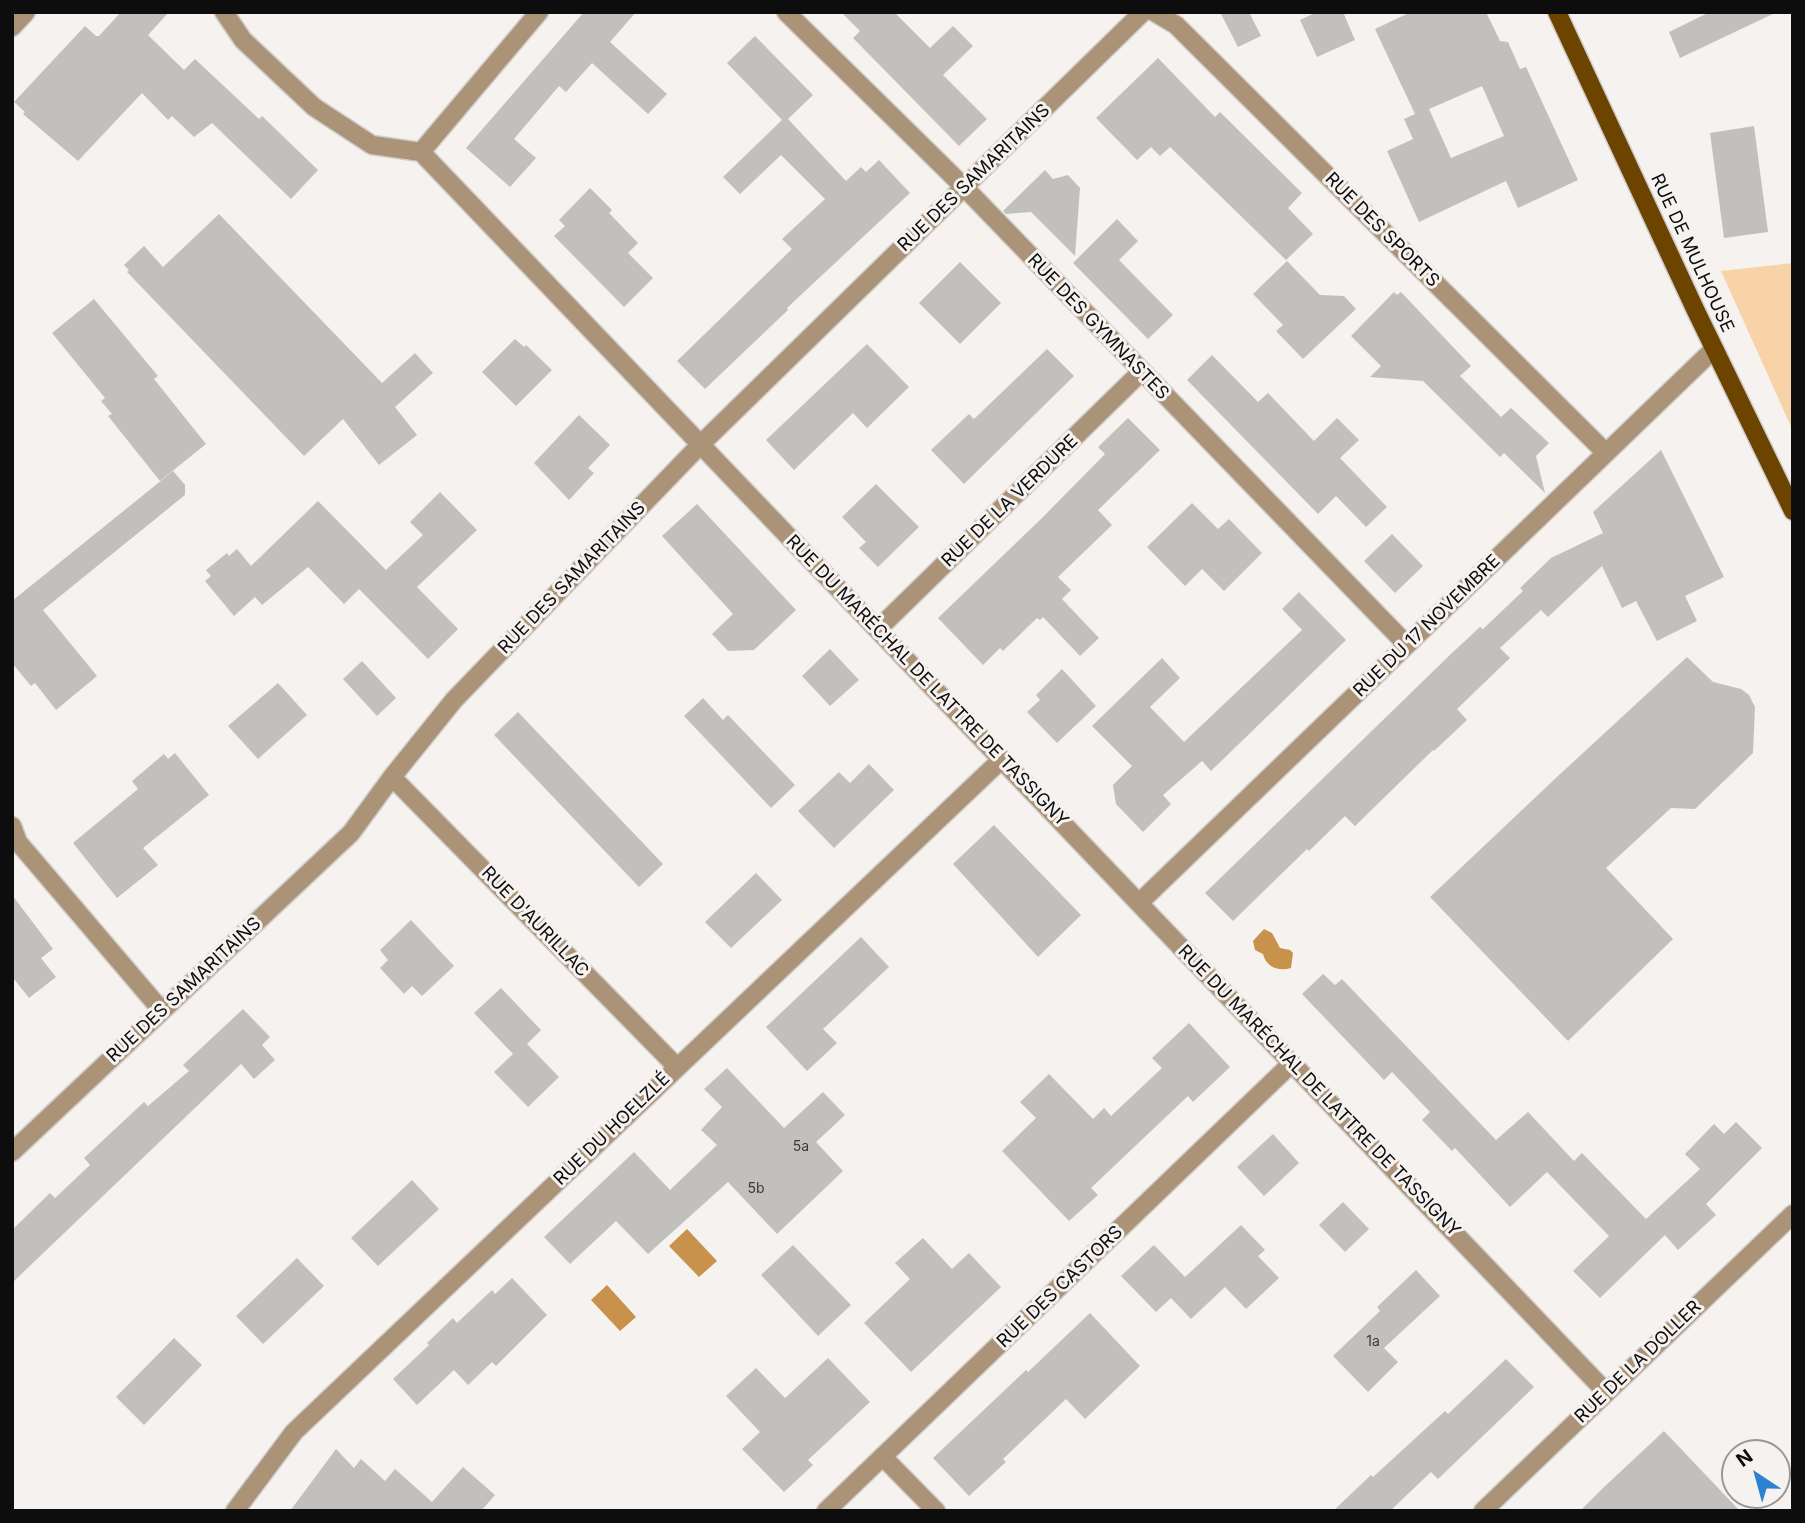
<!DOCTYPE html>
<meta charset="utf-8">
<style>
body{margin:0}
#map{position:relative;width:1805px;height:1523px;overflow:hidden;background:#f5f2f0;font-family:Inter,sans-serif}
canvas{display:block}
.frame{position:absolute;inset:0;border:14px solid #0e0d0d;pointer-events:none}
.north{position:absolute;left:1721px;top:1439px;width:70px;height:70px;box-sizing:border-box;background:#f5f2f0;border:2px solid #999695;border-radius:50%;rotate:324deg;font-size:19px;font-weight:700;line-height:28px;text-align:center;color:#0e0d0d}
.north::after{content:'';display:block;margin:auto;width:24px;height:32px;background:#2d82d0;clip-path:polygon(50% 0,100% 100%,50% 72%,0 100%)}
</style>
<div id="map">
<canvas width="1805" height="1523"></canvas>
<div class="frame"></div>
<div class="north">N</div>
</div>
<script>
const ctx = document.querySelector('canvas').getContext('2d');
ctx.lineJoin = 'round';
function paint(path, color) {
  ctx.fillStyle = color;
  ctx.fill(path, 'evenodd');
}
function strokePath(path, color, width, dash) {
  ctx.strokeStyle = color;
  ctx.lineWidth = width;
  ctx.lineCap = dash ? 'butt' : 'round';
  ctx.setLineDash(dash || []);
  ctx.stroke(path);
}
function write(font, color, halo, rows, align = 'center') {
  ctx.font = font + ' Inter,sans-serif';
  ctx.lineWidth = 6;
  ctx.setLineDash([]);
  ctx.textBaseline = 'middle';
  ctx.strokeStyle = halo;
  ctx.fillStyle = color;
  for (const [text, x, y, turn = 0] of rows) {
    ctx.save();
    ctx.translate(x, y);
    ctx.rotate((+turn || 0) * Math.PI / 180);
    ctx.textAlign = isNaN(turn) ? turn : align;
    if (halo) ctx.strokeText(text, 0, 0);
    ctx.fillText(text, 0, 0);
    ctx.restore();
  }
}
paint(new Path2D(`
 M 1793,263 L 1793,431 L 1721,271 Z`), '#f9d3a8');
paint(new Path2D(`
 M 1264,929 L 1272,933 L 1280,948 L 1290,950 L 1293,953 L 1291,968 C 1279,972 1266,967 1263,954 L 1255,950 L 1253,941 Z
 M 687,1229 L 717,1261 L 699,1277 L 669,1246 Z
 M 607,1285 L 636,1317 L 620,1331 L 591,1300 Z`), '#c8914c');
paint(new Path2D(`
 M 121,12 L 169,12 L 148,35 L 184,70 L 195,59 L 259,119 L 262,116 L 318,170 L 291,199 L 212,123 L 194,137 L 172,116 L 168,120 L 142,93 L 78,161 L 23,114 L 25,112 L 14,102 L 85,26 L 96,36 L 99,36 Z
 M 584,12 L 636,12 L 610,42 L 667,94 L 648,114 L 592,63 L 566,92 L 559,86 L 514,139 L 536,158 L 510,187 L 466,148 Z
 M 841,12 L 894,12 L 930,48 L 953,26 L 973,46 L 943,75 L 987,119 L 959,146 L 853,38 L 860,31 Z
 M 1220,12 L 1249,12 L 1261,36 L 1238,47 Z
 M 1317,12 L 1343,12 L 1355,40 L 1317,57 L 1300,20 Z
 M 1411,12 L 1486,12 L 1500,41 L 1508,42 L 1520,69 L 1526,67 L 1578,180 L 1518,208 L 1506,181 L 1419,222 L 1387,151 L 1413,139 L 1404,119 L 1415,114 L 1375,29 ZM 1482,86 L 1504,136 L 1451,158 L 1429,109 Z
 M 1710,12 L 1777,12 L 1680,58 L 1669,32 Z
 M 755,36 L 813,95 L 788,119 L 846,181 L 861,167 L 866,172 L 879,160 L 910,193 L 787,308 L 788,310 L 705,389 L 677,361 L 792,249 L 782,239 L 825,199 L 781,155 L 740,194 L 723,177 L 782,120 L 727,63 Z
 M 1158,58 L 1215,117 L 1220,112 L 1302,193 L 1288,208 L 1313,234 L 1286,260 L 1170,147 L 1160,156 L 1151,147 L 1137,160 L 1096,118 Z
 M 1754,126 L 1768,232 L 1724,238 L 1710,133 Z
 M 1045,170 L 1053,179 L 1068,175 L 1080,188 L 1075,256 L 1031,212 L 1006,214 L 1003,211 Z
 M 590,188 L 612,210 L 609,213 L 638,243 L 628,253 L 653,278 L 624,307 L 554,236 L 565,226 L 559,220 Z
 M 219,214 L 382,383 L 415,353 L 433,373 L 395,407 L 417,435 L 379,465 L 343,419 L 304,456 L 127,272 L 129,270 L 124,265 L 144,246 L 163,267 Z
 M 1117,219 L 1138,241 L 1119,260 L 1173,315 L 1148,339 L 1073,263 Z
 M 1287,261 L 1320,295 L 1344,296 L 1356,309 L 1303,359 L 1276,331 L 1283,325 L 1253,294 Z
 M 960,262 L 1001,303 L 960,344 L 919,303 Z
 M 1394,292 L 1397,295 L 1401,292 L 1471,366 L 1460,376 L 1501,417 L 1511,408 L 1549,443 L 1536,456 L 1545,493 L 1504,453 L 1500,457 L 1423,381 L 1370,377 L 1381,366 L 1351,336 Z
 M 94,299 L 158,376 L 154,379 L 206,444 L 160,481 L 108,416 L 112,414 L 101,401 L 105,398 L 52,333 Z
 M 515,339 L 524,347 L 526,345 L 552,370 L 516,406 L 482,372 Z
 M 867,344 L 909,387 L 867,428 L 853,413 L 794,470 L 766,440 Z
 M 1047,349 L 1074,376 L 964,484 L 931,450 L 969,414 L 974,419 Z
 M 1212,355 L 1258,402 L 1268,393 L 1314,441 L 1337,418 L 1359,440 L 1340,458 L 1387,507 L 1366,527 L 1336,496 L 1318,514 L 1187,380 Z
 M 579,415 L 610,445 L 588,468 L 594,473 L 569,500 L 534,463 Z
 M 1128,418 L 1160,450 L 1098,510 L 1112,525 L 1058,577 L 1071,590 L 1062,599 L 1099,638 L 1080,656 L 1043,617 L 1040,620 L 1037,618 L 1003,651 L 1000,648 L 983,665 L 938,618 L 1042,518 L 1105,454 L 1098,447 Z
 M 1661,450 L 1724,577 L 1685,596 L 1697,621 L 1657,641 L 1636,601 L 1622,608 L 1602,566 L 1548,617 L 1541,610 L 1500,648 L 1510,658 L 1457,709 L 1467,720 L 1434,751 L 1433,750 L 1355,826 L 1345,816 L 1309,851 L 1307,849 L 1233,921 L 1205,893 L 1453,652 L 1480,627 L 1483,629 L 1523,591 L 1520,588 L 1551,558 L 1603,533 L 1593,512 Z
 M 173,471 L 185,485 L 185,495 L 43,610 L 97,676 L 56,710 L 35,683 L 31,686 L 12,663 L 12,601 Z
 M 876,484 L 919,527 L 878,567 L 859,548 L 866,542 L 842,517 Z
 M 440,492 L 477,530 L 417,587 L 458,629 L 428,659 L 359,589 L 344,604 L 308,567 L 262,605 L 255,597 L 234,616 L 205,581 L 211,576 L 206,570 L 227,553 L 229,556 L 237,549 L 251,566 L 318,501 L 386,570 L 423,535 L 410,522 Z
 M 1192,503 L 1218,529 L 1229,519 L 1262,553 L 1224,591 L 1202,569 L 1185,586 L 1147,547 Z
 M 697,504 L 796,610 L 754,650 L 728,651 L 712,634 L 733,614 L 662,536 Z
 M 1392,534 L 1423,566 L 1395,593 L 1364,561 Z
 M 1299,592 L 1346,640 L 1211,771 L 1202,761 L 1163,795 L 1171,804 L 1143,832 L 1116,804 L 1113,785 L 1132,766 L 1092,726 L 1162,658 L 1180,678 L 1150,707 L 1184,742 L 1302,630 L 1282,609 Z
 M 830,649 L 859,680 L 830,706 L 802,676 Z
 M 1687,657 L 1713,682 L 1741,689 L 1749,695 L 1755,707 L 1753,753 L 1695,809 L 1671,808 L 1606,868 L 1673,939 L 1568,1041 L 1430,897 L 1558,776 Z
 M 362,661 L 396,698 L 377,716 L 343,679 Z
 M 1062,669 L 1096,706 L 1057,743 L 1027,712 L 1040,700 L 1036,695 Z
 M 278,683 L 307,715 L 258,759 L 228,726 Z
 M 703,698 L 723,720 L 728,715 L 795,785 L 771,808 L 684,716 Z
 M 518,712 L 663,864 L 639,887 L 494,735 Z
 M 175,753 L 209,795 L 143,848 L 158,865 L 117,898 L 73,843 L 138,789 L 132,781 L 164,754 L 168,759 Z
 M 869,764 L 894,790 L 834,848 L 798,811 L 839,772 L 850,783 Z
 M 994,825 L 1081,915 L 1038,957 L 953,864 Z
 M 756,873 L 782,900 L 731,948 L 705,922 Z
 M 12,895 L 53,949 L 41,958 L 56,977 L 29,998 L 14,979 L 12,981 Z
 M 411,920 L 454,966 L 422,996 L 412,986 L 404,994 L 380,968 L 388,960 L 380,950 Z
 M 861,937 L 889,967 L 823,1029 L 837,1043 L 807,1071 L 766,1027 Z
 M 1323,974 L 1335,985 L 1342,979 L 1496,1140 L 1528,1112 L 1574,1161 L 1582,1153 L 1646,1219 L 1700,1169 L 1685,1154 L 1714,1124 L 1724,1134 L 1736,1122 L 1762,1148 L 1706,1204 L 1716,1215 L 1678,1250 L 1665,1235 L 1600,1298 L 1573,1271 L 1609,1236 L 1547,1172 L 1510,1207 L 1455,1148 L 1452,1151 L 1422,1120 L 1430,1112 L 1392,1072 L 1384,1080 L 1302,994 Z
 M 501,988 L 541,1030 L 527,1044 L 559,1077 L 528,1107 L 494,1072 L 513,1054 L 474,1013 Z
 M 243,1009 L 270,1037 L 262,1045 L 275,1060 L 254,1079 L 241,1064 L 12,1283 L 12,1230 L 50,1193 L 55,1198 L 90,1165 L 84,1158 L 144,1102 L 148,1106 L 189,1071 L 183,1065 Z
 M 1189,1023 L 1230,1067 L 1193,1102 L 1188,1096 L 1091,1188 L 1098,1195 L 1069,1221 L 1002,1151 L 1036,1118 L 1020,1102 L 1049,1074 L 1093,1119 L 1104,1108 L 1111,1116 L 1162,1068 L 1152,1058 Z
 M 727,1068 L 784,1128 L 823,1092 L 845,1115 L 816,1142 L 843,1171 L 777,1234 L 728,1182 L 648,1254 L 616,1221 L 570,1264 L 544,1237 L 634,1152 L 670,1190 L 717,1145 L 701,1130 L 722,1107 L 704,1089 Z
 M 1273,1134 L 1299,1163 L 1264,1196 L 1237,1167 Z
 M 412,1180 L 439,1209 L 378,1266 L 351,1238 Z
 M 1343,1202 L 1369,1229 L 1345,1252 L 1319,1225 Z
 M 1241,1225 L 1265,1250 L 1258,1256 L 1279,1278 L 1246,1309 L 1225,1287 L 1191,1319 L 1171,1298 L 1156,1312 L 1121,1276 L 1154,1245 L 1185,1277 Z
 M 923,1238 L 952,1269 L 969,1253 L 1001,1287 L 911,1372 L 864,1323 L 910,1279 L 895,1263 Z
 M 793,1245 L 851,1305 L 818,1336 L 761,1275 Z
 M 297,1258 L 324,1286 L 263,1344 L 236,1316 Z
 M 1416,1270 L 1440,1296 L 1384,1348 L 1398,1362 L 1368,1392 L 1333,1356 L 1380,1311 L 1377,1307 Z
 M 512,1278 L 547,1315 L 496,1366 L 492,1362 L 468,1385 L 454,1370 L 417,1405 L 393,1379 L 429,1345 L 427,1343 L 453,1318 L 457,1323 L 492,1290 L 495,1294 Z
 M 1090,1313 L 1140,1366 L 1085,1419 L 1066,1399 L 1003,1459 L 1006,1462 L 969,1496 L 933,1458 L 1026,1370 L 1028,1372 Z
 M 174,1338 L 202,1365 L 144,1425 L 116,1397 Z
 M 828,1358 L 870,1402 L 808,1460 L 813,1465 L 784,1492 L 742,1449 L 760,1432 L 726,1396 L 756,1368 L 785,1398 Z
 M 1506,1359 L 1534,1387 L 1438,1479 L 1431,1472 L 1390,1511 L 1333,1511 L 1371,1475 L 1373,1477 L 1445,1411 L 1448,1414 Z
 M 1664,1431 L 1740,1511 L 1580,1511 L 1602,1489 Z
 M 336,1449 L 354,1468 L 361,1459 L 385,1481 L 395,1469 L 432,1502 L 463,1467 L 495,1495 L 481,1511 L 290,1511 Z`), '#c2c0bd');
const minor = new Path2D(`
 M 224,12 L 243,40 L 314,107 L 372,145 L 421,152 L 1606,1392
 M 786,12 L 964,187 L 1407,645
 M 1154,12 L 1176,25 L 1606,453
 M 12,27 L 26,12
 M 421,152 L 539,12
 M 878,629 L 1141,372
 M 392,777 L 677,1067
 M 12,826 L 18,842 L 162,1011
 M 1139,903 L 1714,349
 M 12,1152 L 351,833 L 392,777 L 454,700 L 701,444 L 1143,12
 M 883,1457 L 936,1511
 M 235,1511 L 294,1432 L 1002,759
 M 826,1511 L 1292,1063
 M 1483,1511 L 1793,1214`);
const major = new Path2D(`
 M 1557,12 L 1695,309 L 1793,511`);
strokePath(minor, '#d0cdcc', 21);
strokePath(major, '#d0cdcc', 21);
strokePath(minor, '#ab9377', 18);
strokePath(major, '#6d4300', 18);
write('14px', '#3b3a39', null, [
 ["5a",801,1147],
 ["5b",756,1189],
 ["1a",1373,1342]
]);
write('18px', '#0e0d0d', '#f5f2f0', [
 ["RUE DES SAMARITAINS",974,178,-44],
 ["RUE DES SPORTS",1382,230,45],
 ["RUE DE MULHOUSE",1692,253,65],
 ["RUE DES GYMNASTES",1098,327,46],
 ["RUE DE LA VERDURE",1010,501,-44],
 ["RUE DES SAMARITAINS",572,578,-46],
 ["RUE DU 17 NOVEMBRE",1427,626,-44],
 ["RUE DU MARÉCHAL DE LATTRE DE TASSIGNY",927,681,46],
 ["RUE D'AURILLAC",535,922,46],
 ["RUE DES SAMARITAINS",184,990,-43],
 ["RUE DU MARÉCHAL DE LATTRE DE TASSIGNY",1319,1091,46],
 ["RUE DU HOELZLÉ",612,1129,-44],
 ["RUE DES CASTORS",1060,1287,-44],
 ["RUE DE LA DOLLER",1638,1362,-44]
]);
</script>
